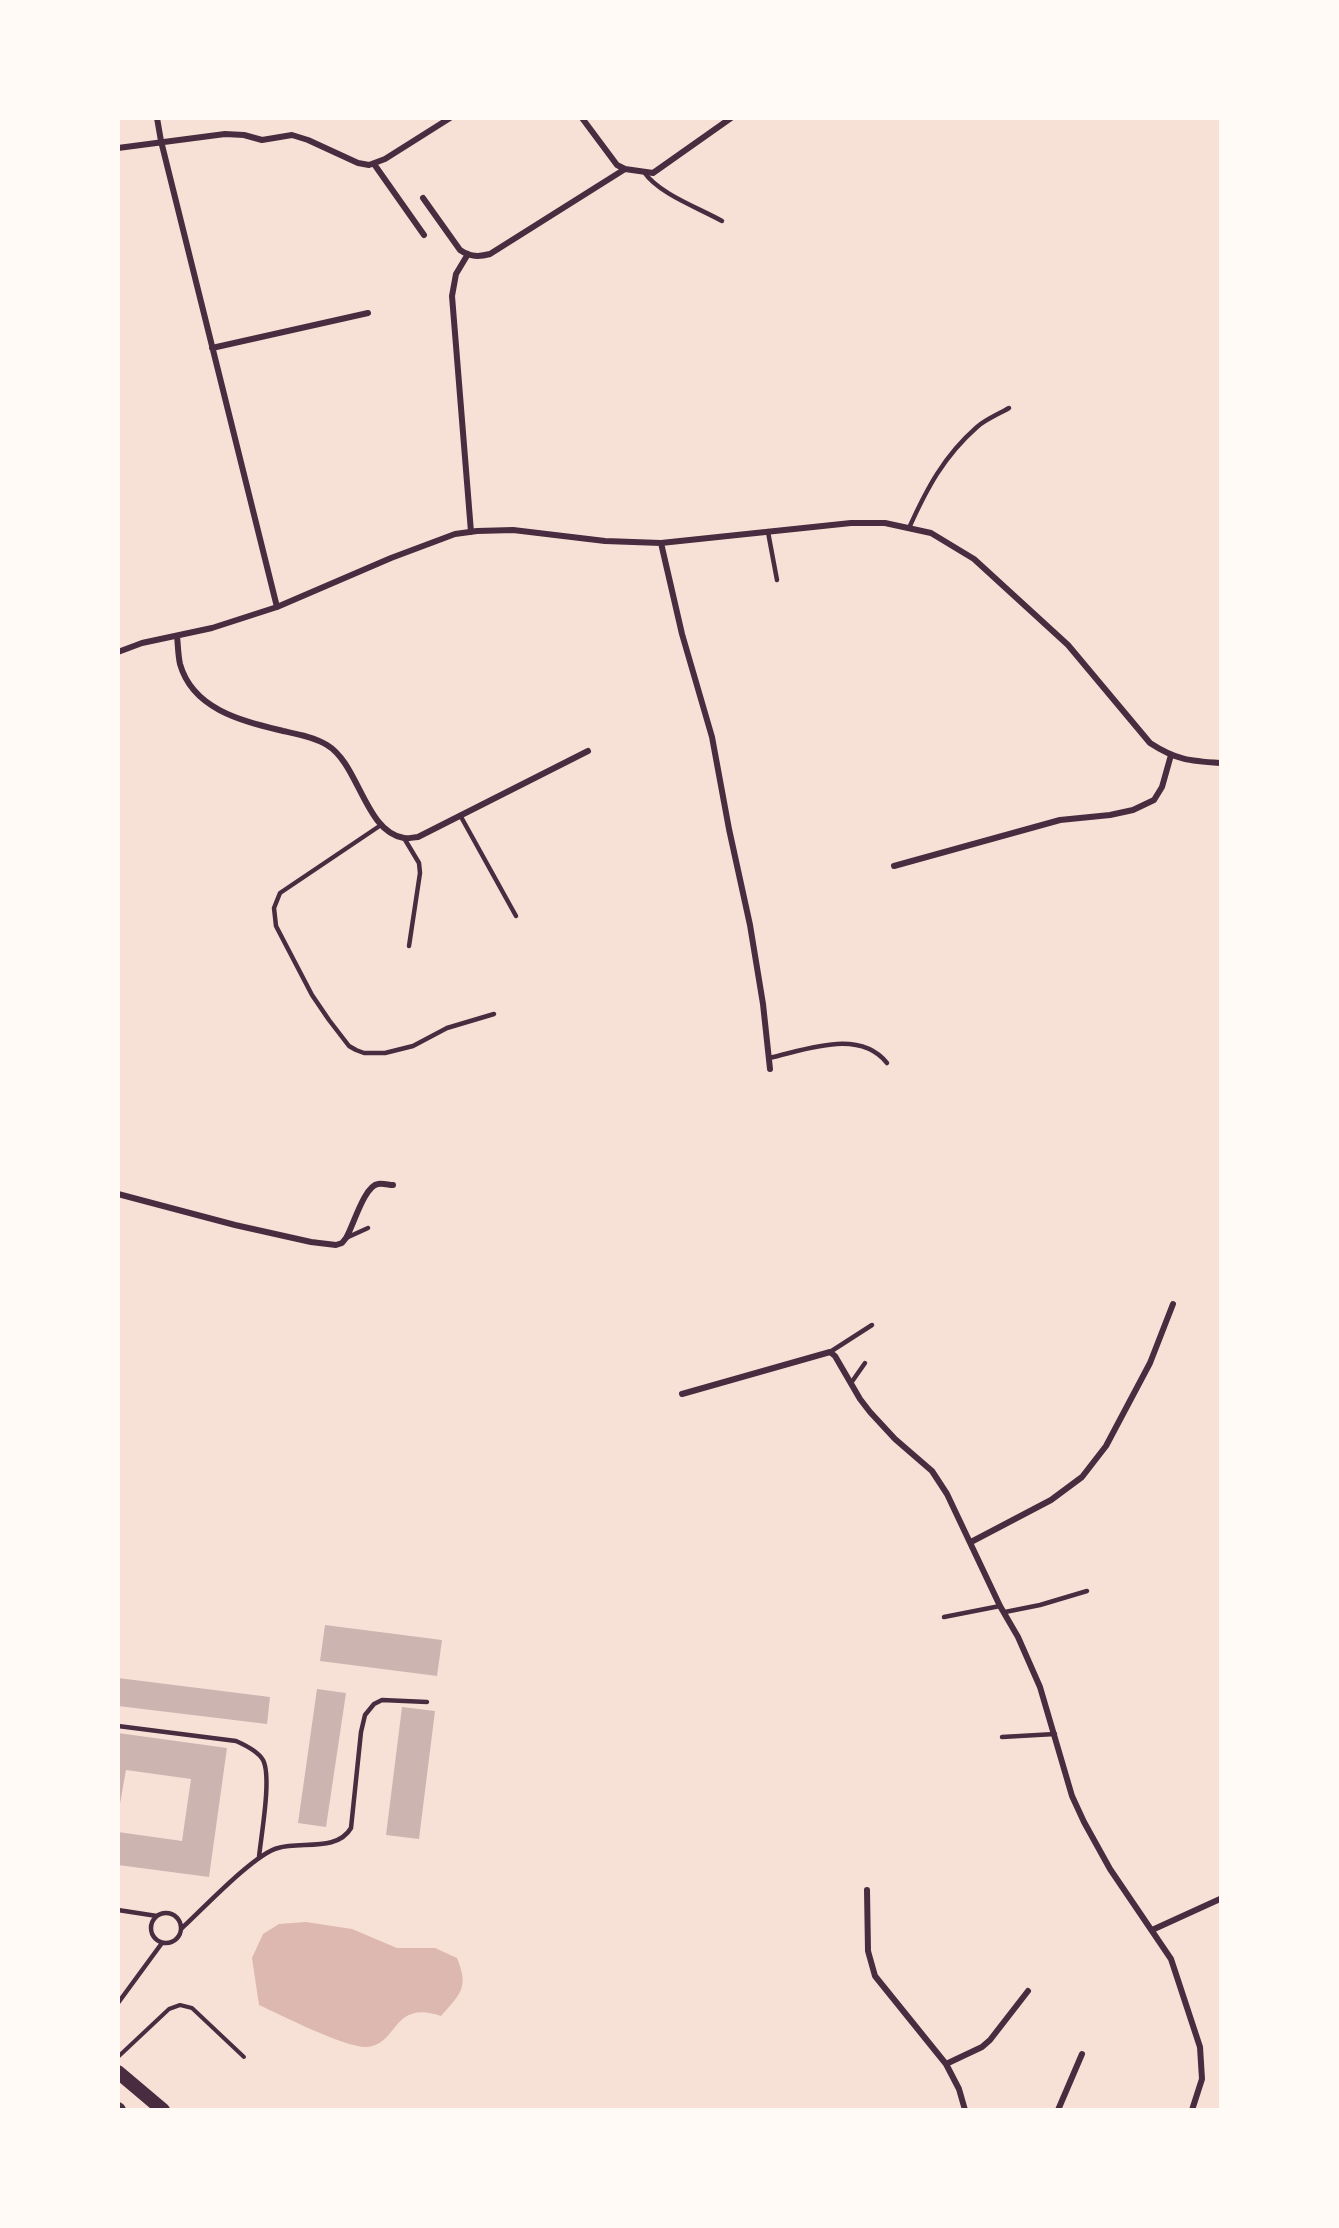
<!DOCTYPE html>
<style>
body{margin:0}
#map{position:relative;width:1339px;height:2228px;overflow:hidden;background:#f7e1d7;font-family:Rubik,sans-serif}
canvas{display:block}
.frame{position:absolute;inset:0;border:120px solid #fffaf5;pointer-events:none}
</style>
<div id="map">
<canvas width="1339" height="2228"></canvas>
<div class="frame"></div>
</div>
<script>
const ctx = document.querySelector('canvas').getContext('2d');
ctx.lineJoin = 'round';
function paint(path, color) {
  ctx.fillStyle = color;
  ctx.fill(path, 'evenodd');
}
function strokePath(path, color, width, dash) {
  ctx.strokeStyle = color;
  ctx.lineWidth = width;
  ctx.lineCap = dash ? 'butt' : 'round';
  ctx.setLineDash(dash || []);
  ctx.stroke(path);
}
paint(new Path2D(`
 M 306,1922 L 352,1929 L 397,1948 L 435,1948 L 457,1958 C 469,1988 461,1993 441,2016 C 392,1999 399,2044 367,2047 C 345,2048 281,2015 259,2005 L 252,1958 L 263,1934 L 279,1924 Z`), '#dcb8b0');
paint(new Path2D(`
 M 325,1625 L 442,1640 L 437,1676 L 320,1661 Z
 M 118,1678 L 270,1697 L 267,1724 L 118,1706 Z
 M 317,1689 L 346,1693 L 326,1827 L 298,1823 Z
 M 402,1707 L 435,1711 L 419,1839 L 386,1835 Z
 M 118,1733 L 227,1748 L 209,1877 L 118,1865 L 118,1832 L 182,1841 L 191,1779 L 126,1770 L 118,1815 Z`), '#ccb4b1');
strokePath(new Path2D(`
 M 119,2056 L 169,2009 L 180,2005 L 192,2008 L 244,2057`), '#4a2c40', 4);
strokePath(new Path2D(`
 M 644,172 C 659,194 699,208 722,221
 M 909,528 C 927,488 944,456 977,427 C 986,419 999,414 1009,408
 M 768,532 L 777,580
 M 460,815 L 516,916
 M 381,825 L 280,893 L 274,908 L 276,926 L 312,995 L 329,1020 L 349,1046 L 356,1050 L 364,1053 L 385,1053 L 413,1046 L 447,1028 L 494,1014
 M 404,838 L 419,863 L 420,873 L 409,946
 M 769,1058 C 806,1050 859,1028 887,1063
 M 346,1238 L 368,1228
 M 830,1352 L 872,1325
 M 851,1383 L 865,1363
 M 1005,1612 L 1040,1605 L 1087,1591
 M 944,1617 L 1000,1606
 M 118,1726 L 236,1741 C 245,1745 258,1751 263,1760 C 272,1777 261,1836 259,1857
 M 1002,1737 L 1055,1734
 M 118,1910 L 157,1916
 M151 1928a15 15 0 1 1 30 0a15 15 0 1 1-30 0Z
 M 181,1929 C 202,1910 254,1854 278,1848 C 301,1841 337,1852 351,1828 L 361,1732 L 365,1715 L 374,1704 L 382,1700 L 427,1702
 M 118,2003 L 162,1943`), '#4a2c40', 4.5);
strokePath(new Path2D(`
 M 157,118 L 161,141 L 277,607
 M 582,118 L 617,165 L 625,169 L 653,173 L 731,118
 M 118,148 L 225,134 L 244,135 L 262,140 L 292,135 L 308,140 L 358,163 L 369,165 L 385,159 L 450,118
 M 374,164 L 424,235
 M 423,198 L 460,250 C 470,257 479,257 490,254 L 625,169
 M 468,254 L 456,274 L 452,296 L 471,532
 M 212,348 L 368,313
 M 661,543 L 682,634 L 712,737 L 729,829 L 750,925 L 763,1004 L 770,1069
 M 177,636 C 178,645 178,655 180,664 C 193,710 243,721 283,731 C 297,734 314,737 327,745 C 359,764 365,832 404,838 C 408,839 414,837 418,837 L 588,751
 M 118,652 L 142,643 L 212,628 L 277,607 L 391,558 L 455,534 L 477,531 L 513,530 L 605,541 L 661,543 L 851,523 L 885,523 L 931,533 L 974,559 L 1068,645 L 1150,743 C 1176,760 1190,761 1220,763
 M 894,866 L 1060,820 L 1110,815 L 1133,810 L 1154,800 L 1162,787 L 1171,755
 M 118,1194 L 235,1225 L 311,1242 L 336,1245 L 342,1243 L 346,1238 C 353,1227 364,1186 378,1184 C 383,1183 389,1185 393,1185
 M 682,1394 L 830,1352 L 835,1356 L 860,1399 L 870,1412 L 895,1439 L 932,1471 L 947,1494 L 1000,1606 L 1018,1637 L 1040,1687 L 1072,1796 L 1084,1822 L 1110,1869 L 1171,1959 L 1200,2047 L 1202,2079 L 1192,2110
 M 971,1542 L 1051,1500 L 1082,1477 L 1106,1446 L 1150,1363 L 1173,1304
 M 867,1890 L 868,1951 L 875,1976 L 946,2064 L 959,2089 L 965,2110
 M 1152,1930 L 1220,1899
 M 946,2064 L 982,2047 L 990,2040 L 1028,1991
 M 1058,2110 L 1082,2054`), '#4a2c40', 6);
strokePath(new Path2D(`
 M 118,2072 L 163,2110
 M 118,2109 L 119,2110`), '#4a2c40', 14);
</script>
